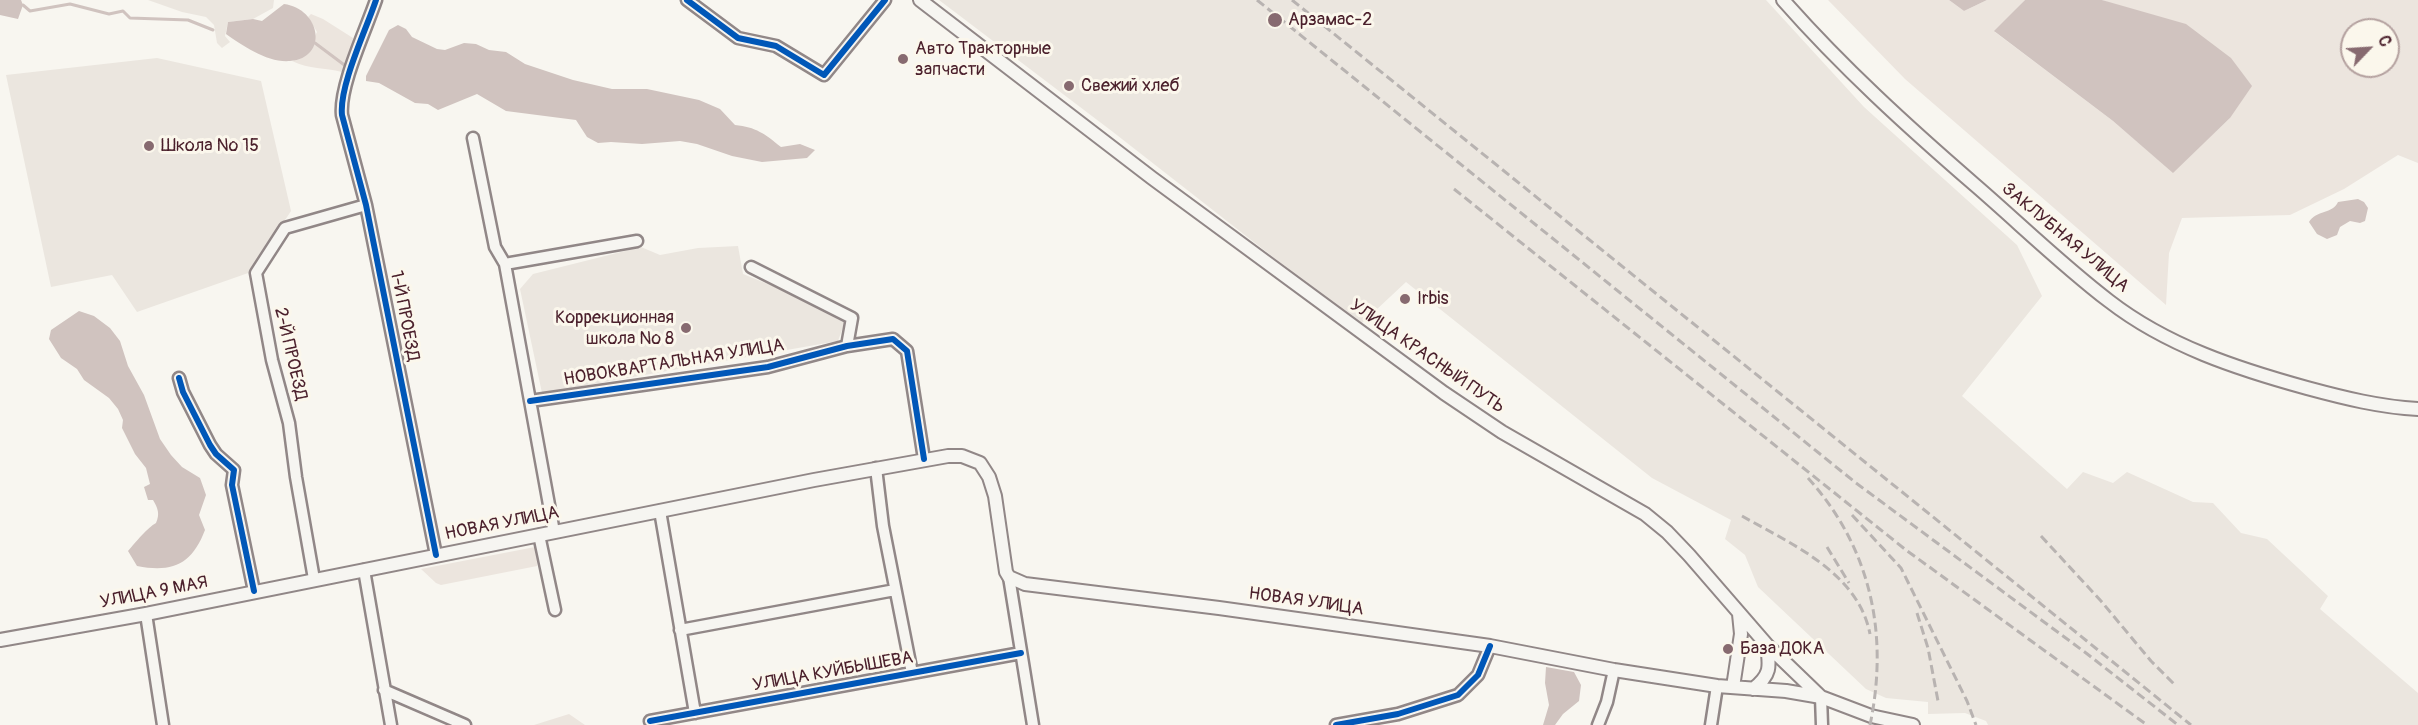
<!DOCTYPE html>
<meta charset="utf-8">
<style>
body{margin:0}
#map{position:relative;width:2418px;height:725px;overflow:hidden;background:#f8f6f0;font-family:Pangolin,sans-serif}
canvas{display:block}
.north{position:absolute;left:2340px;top:18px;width:60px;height:60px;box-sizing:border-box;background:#fbf7ec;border:2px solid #b4a19f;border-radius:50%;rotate:65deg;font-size:16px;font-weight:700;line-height:24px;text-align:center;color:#4a1f2b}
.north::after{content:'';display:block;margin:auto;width:21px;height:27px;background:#876a70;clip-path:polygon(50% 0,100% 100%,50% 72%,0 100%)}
</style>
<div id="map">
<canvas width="2418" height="725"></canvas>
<div class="north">С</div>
</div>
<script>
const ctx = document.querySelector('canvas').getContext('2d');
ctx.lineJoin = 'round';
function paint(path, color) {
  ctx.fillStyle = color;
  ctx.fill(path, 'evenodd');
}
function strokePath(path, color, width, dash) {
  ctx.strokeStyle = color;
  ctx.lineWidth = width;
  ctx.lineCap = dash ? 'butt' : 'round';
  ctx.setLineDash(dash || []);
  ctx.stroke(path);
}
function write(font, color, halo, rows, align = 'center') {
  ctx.font = font + ' Pangolin,sans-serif';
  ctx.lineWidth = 6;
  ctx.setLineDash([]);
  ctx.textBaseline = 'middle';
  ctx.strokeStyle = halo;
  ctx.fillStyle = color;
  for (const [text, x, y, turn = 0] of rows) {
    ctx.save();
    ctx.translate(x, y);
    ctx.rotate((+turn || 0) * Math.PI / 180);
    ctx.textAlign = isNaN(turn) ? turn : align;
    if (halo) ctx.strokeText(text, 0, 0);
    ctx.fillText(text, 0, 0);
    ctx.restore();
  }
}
paint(new Path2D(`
 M 148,0 L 274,0 L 273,8 L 253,19 L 228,22 L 225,36 L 230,42 L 222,48 L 217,43 L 214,25 L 206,17 L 182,12 Z
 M 939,0 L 1766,0 L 1864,107 L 2017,245 L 2042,296 L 1962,396 L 2067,489 L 2083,472 L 2113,483 L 2127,472 L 2193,502 L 2213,503 L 2241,533 L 2267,539 L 2328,596 L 2320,609 L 2418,693 L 2418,725 L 1988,725 L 1986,721 L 1965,713 L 1928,714 L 1928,702 L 1886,698 L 1866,689 L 1758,587 L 1745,555 L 1725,539 L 1731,520 L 1652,478 L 1406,282 L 1360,325 L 1113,132 Z
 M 157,58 L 261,81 L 291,211 L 251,272 L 137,312 L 112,275 L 51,287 L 6,75 Z
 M 738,246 L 743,274 L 847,316 L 838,341 L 542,393 L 520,289 L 533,274 L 641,247 L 660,255 L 698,248 Z`), '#ebe6df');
paint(new Path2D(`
 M 1828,0 L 1949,0 L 1964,11 L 1987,0 L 2025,0 L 1995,32 L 2113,121 L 2173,172 L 2230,118 L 2107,2 L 2102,0 L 2418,0 L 2418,163 L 2398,155 L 2344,189 L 2290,215 L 2182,218 L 2169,253 L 2166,305 L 1905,79 ZM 2352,30 L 2388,30 L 2388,66 L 2352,66 Z
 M 311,14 L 323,19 L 353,38 C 357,50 352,64 342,72 C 324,67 310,70 292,61 L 305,55 L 317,32 L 308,17 Z
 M 535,547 L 539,558 L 537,566 L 441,585 L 436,583 L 421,569 Z
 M 569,714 L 585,725 L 534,725 Z`), '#ece5de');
paint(new Path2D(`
 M 0,0 L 21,0 L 23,5 L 18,19 L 0,15 Z
 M 1949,0 L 1987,0 L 1964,11 Z
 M 2025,0 L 2102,0 L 2186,24 L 2231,58 L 2252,86 L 2230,118 L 2173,173 L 2113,121 L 1994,31 Z
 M 284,4 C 321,9 329,58 290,61 C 268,63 243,46 226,34 L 228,22 L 253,19 L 262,21 Z
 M 398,25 L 406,29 L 412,37 L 437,49 L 445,50 L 464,43 L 476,44 L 489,50 L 506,52 L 525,64 L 573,80 L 612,89 L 647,89 L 699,100 L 720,109 L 735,125 C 756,127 765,134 781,147 L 800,144 L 815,150 L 807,158 L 762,162 L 732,156 L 697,144 L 680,141 L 642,144 L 611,142 L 598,143 L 587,137 L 576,120 L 506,111 L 477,94 L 438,110 L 428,104 L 415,103 L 379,83 L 366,81 L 366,76 L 389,30 Z
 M 2358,199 L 2364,202 L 2368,208 L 2365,221 L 2360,223 L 2350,221 L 2340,227 L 2337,235 L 2327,239 L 2317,234 L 2309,222 C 2316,210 2333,214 2338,202 Z
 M 79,311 L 94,316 L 110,328 L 120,341 L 128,366 L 144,395 L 160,439 L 171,455 L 182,467 L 200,478 L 206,495 L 199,515 L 205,530 C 192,564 173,573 137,566 L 128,551 C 135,543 148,527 156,523 C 160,514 158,508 153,500 L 148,500 L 144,487 L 150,484 L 146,468 L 135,454 L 122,428 L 123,420 L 118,409 L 109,398 L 84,380 L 77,369 L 61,358 L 49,339 L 51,330 Z
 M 1546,667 L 1574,672 L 1581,685 L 1579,701 L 1563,714 L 1555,725 L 1543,725 L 1549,705 L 1545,683 Z`), '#d0c3bf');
strokePath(new Path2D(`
 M 23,5 L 30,11 L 70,4 L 109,14 L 123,11 L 130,18 L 188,20 L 213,30
 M 315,43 L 347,67`), '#d0c3bf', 3);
const minor = new Path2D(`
 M 376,0 C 366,30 339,86 342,115 L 366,205 L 436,555
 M 687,0 L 738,38 L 776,46 L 824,75 L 885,0
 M 473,138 L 495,247 L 505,264
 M 751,267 L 852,318 L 847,346
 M 179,378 L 183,392 L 210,445 L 216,454 L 234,470 L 232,485 L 254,591
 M 530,401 L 768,367 L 847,346 L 893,339 L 907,351 L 924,459
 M 876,468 L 883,526 L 912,673
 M 660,511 L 695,713
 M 554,532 L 505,264 L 637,241
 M 539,535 L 555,610
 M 364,570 L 391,725
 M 1009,577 L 1033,725
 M 314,579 L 296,477 L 289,423 L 272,360 L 256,273 L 285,228 L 366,205
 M 146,614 L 163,725
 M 680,630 L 895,590
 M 384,690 L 465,725
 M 1821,697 L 1822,725
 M 650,721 L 1021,653
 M 1336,725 L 1398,714 L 1458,695 L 1478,675 L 1490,646
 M 1598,725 L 1607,702 L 1614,670
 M 1711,725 L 1717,686`);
const major = new Path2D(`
 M 920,0 L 1152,178 L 1444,393 L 1502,432 L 1645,514 L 1667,532 L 1689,555 L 1767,645 L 1821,697 L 1871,716 L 1913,725
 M 1783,0 C 1842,67 1908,127 1975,185 C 2019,223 2063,266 2109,301 C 2167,346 2238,369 2307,388 C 2344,398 2380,407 2418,409
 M 0,640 L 146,614 L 814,480 L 948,456 L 962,456 L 980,463 L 989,477 L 995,496 L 1006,572 L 1009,577 L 1025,584 L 1219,608 L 1490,646 L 1614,670 L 1717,686 L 1786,691 L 1821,697
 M 1733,687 L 1741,634 L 1739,614
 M 1753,689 C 1771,675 1770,667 1767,646`);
strokePath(minor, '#918787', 15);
strokePath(major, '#918787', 16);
strokePath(minor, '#f6f5f1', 10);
strokePath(major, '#f6f5f1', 12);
strokePath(new Path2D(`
 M 1257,0 L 1856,483 L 2086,653 L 2178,725
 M 1292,0 L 2191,725
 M 1454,189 L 1906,550 L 2147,725
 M 1808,478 C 1871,548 1889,634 1870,725
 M 1852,515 L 1901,568 L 1967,701 L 1976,725
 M 1742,516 C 1791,544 1858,572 1870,634
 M 2041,536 L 2101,601 L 2151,661 L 2176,686
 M 1827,547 L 1849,583
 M 1917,613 L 1928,648 L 1938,701`), '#b8b3b1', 3, [9, 4.5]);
strokePath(new Path2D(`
 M 376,0 C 366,30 339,86 342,115 L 366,205 L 436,555
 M 687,0 L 738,38 L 776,46 L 824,75 L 885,0
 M 179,378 L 183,392 L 210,445 L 216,454 L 234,470 L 232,485 L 254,591
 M 530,401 L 768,367 L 847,346 L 893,339 L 907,351 L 924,459
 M 650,721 L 1021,653
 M 1336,725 L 1398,714 L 1458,695 L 1478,675 L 1490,646`), '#0057b8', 6);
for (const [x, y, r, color] of [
 [1275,20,8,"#876a70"],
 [903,59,6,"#876a70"],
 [1069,86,6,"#876a70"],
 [149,146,6,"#876a70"],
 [1405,299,6,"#876a70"],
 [686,328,6,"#876a70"],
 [1728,649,6,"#876a70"]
]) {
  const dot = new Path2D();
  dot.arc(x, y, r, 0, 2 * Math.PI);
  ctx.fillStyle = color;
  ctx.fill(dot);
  strokePath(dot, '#fbf7ec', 2);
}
write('18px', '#4a1f2b', '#fbf7ec', [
 ["Арзамас-2",1288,20],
 ["Авто Тракторные",915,49],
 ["запчасти",915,70],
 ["Свежий хлеб",1081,86],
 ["Школа № 15",161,146],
 ["Irbis",1417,299],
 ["Коррекционная",674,318,"right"],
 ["школа № 8",674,339,"right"],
 ["База ДОКА",1740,649]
], 'left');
write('18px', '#4a1f2b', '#fbf7ec', [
 ["ЗАКЛУБНАЯ УЛИЦА",2065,238,40],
 ["1-Й ПРОЕЗД",404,316,79],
 ["2-Й ПРОЕЗД",290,354,77],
 ["УЛИЦА КРАСНЫЙ ПУТЬ",1427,357,35],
 ["НОВОКВАРТАЛЬНАЯ УЛИЦА",674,363,-9],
 ["НОВАЯ УЛИЦА",502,524,-11],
 ["УЛИЦА 9 МАЯ",154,593,-11],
 ["НОВАЯ УЛИЦА",1306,602,8],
 ["УЛИЦА КУЙБЫШЕВА",833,672,-10]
]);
</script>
